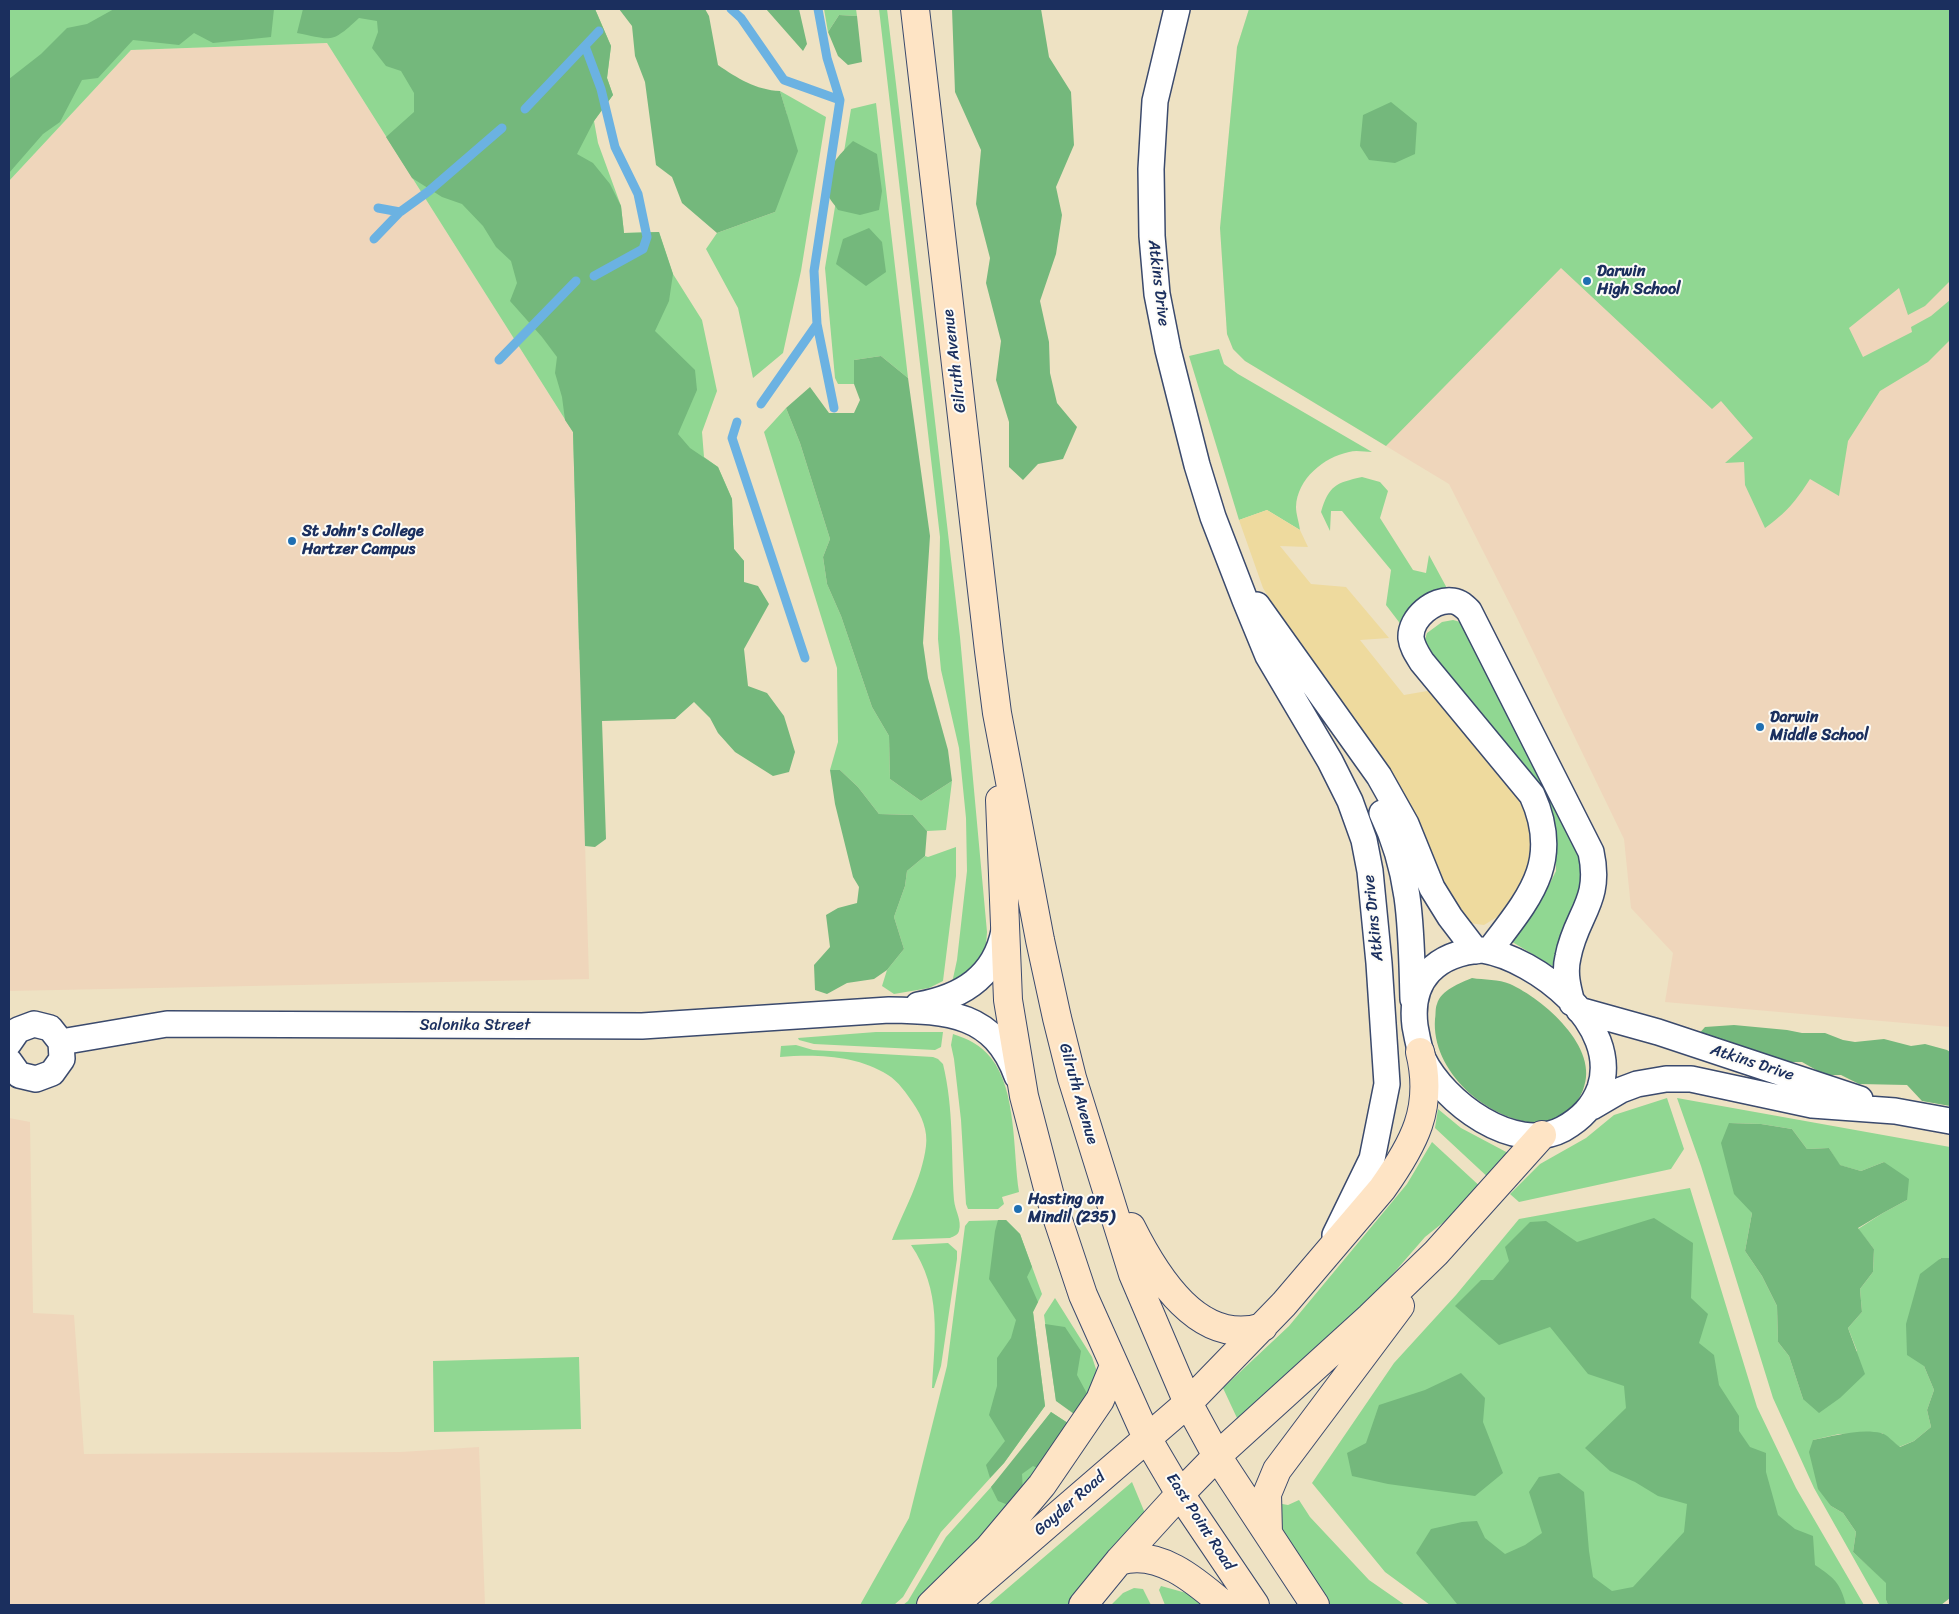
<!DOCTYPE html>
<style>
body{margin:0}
#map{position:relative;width:1959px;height:1614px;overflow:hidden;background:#eee2c3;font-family:Sriracha,sans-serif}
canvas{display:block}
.frame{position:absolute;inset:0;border:10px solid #1b2f5e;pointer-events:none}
</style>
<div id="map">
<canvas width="1959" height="1614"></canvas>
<div class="frame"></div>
</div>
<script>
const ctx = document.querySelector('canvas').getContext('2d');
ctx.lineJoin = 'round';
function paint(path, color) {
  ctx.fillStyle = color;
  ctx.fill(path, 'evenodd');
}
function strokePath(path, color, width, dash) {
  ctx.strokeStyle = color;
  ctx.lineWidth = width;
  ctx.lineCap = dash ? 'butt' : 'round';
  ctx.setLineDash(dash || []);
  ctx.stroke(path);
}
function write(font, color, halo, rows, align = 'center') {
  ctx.font = font + ' Sriracha,sans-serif';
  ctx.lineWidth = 4;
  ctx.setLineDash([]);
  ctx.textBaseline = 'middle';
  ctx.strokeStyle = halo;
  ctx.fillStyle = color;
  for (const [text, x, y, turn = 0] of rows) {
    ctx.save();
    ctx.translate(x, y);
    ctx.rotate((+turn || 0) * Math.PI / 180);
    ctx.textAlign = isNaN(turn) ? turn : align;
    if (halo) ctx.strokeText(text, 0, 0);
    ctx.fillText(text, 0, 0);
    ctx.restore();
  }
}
paint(new Path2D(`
 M 1249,9 L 1950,9 L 1950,1027 L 1665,1002 L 1673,953 L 1631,908 L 1624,839 L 1516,616 L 1449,484 L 1245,361 L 1233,349 L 1227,334 L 1220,228 L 1237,47 Z
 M 327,43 L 573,432 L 589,979 L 9,991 L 9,181 L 131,50 Z
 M 9,1118 L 30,1122 L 33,1313 L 74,1315 L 84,1454 L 401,1452 L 479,1447 L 485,1605 L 9,1605 Z`), '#efd6bb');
paint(new Path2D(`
 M 9,9 L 595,9 L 611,46 L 607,78 L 613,95 L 594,121 L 598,143 L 621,206 L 624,233 L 659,232 L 673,274 L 702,320 L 717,391 L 702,432 L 704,457 L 718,467 L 732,499 L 734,549 L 744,561 L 579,650 L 573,432 L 327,43 L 131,50 L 9,181 Z
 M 824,9 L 856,9 L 857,16 L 839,15 L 828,32 Z
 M 879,9 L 887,9 L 896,84 L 960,637 L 987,932 C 985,965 980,967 952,983 L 957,960 L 967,871 L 966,818 L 959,748 L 941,670 L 938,639 L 940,537 Z
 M 1249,9 L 1950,9 L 1950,281 L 1925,306 L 1908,315 L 1899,288 L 1849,328 L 1863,357 L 1912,332 L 1911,327 L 1931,316 L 1950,300 L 1950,340 L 1928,362 L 1880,391 L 1848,441 L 1839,496 L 1810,479 C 1796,501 1786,513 1765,528 L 1745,485 L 1744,462 L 1725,463 L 1753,438 L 1721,401 L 1712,409 L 1561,268 L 1386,446 L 1245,361 L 1233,349 L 1227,334 L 1220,228 L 1237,47 Z
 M 780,91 L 826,117 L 801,271 L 783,353 L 753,378 L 738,308 L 706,249 L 717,233 L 775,212 L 787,115 Z
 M 876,103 L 908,378 L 881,356 L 854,360 L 854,384 L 838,384 L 835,378 L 825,268 L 851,109 Z
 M 1219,349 L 1224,364 L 1238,374 L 1372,452 C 1365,452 1356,450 1349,452 C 1324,457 1297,479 1296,507 C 1296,514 1299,522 1300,530 L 1267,510 L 1239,520 L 1189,356 Z
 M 786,408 L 800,443 L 830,539 L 823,557 L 827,584 L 841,616 L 872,707 L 889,736 L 890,779 L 921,801 L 952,781 L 946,830 L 927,831 L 913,815 L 879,814 L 858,787 L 840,770 L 830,770 L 838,742 L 837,668 L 764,432 Z
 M 1362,477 L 1380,482 L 1388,491 L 1380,518 L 1413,570 L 1426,573 L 1429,555 L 1449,592 L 1402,626 L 1386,605 L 1391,570 L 1342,511 L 1331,511 L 1330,531 L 1321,512 C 1329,485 1336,483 1362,477 Z
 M 1453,620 L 1464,623 L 1586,867 L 1586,895 L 1554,967 L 1509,940 L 1541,901 L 1556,871 L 1555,834 L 1423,646 L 1427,633 L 1442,622 Z
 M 956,847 L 956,876 L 943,981 L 929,988 L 894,994 L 882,986 L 887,970 L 904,949 L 894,917 L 905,886 L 907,871 L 925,856 L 928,857 Z
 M 876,1032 L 943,1032 L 941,1047 L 935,1050 L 814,1044 L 799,1040 L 798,1038 Z
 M 953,1034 C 968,1039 981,1045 991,1058 C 1017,1090 1013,1154 1019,1192 L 1002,1197 L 1004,1204 L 998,1209 L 968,1209 L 966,1204 L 961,1120 L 954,1059 L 951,1045 Z
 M 796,1045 L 813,1050 L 933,1057 L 938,1059 L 943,1064 C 954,1109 951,1155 954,1200 C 955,1211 962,1220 959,1231 C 958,1235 954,1236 950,1238 L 892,1240 C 904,1210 922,1179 926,1146 C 928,1131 922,1116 913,1103 C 907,1094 898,1081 888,1075 C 857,1055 815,1054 780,1057 L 781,1046 Z
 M 1667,1098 L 1684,1149 L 1671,1169 L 1519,1202 L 1510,1194 L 1540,1164 L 1586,1138 L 1614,1115 Z
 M 1677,1098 L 1950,1147 L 1950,1258 L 1940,1258 L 1924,1366 L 1934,1390 L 1927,1410 L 1931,1427 L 1914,1441 L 1899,1447 L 1882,1433 L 1839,1434 L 1813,1440 L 1831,1506 L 1843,1513 L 1856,1532 L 1853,1552 L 1887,1583 L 1886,1600 L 1888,1605 L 1880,1605 L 1814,1488 L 1773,1398 L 1701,1166 ZM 1730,1123 L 1761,1124 L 1792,1129 L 1807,1149 L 1829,1148 L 1839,1165 L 1861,1171 L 1884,1162 L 1907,1200 L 1883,1213 L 1858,1229 L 1874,1249 L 1873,1272 L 1860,1289 L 1862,1312 L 1848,1328 L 1857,1351 L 1803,1399 L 1789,1356 L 1778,1342 L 1777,1306 L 1762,1276 L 1745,1251 L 1752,1213 Z
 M 1438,1109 L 1461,1128 L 1510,1154 L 1492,1181 L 1435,1128 Z
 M 1432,1142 L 1484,1190 L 1425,1237 L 1352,1321 L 1242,1419 L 1237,1418 L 1223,1388 L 1289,1326 L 1407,1184 Z
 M 1690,1188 L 1757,1407 L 1796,1488 L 1864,1605 L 1430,1605 L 1385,1572 L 1312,1483 L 1394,1363 L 1456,1295 L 1519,1219 Z
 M 1006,1220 L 1020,1234 L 1042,1294 L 1033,1312 L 1045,1406 L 1004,1463 L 941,1532 L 903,1597 L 894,1605 L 860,1605 L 909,1518 L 947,1366 L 965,1226 L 969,1221 Z
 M 948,1243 L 957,1251 L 957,1259 L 941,1366 L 934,1388 L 932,1388 C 935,1336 942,1291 911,1245 Z
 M 1055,1298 L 1092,1357 L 1099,1378 L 1093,1398 L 1056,1401 L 1044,1315 Z
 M 579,1357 L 581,1429 L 434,1432 L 433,1361 Z
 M 1051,1412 L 1077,1429 L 919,1605 L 903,1605 L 908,1601 L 946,1537 L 1010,1466 Z
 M 1132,1482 L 1147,1518 L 1075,1605 L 988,1605 Z
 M 1299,1500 L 1310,1517 L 1369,1580 L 1405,1605 L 1325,1605 L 1276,1532 L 1271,1502 L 1288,1505 Z
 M 1161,1586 L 1190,1594 L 1205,1605 L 1165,1605 L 1159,1590 Z
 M 1134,1588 L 1143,1589 L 1151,1605 L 1111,1605 L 1123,1593 Z`), '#90d792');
paint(new Path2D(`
 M 114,9 L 274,9 L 271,37 L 213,43 L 194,33 L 179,45 L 133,40 L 98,78 L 82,80 L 60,122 L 43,134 L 9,173 L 9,79 L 41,54 L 67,28 L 87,24 Z
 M 303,9 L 595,9 L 611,46 L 607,78 L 613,95 L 594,121 L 577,154 L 593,163 L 610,184 L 621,206 L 624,233 L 659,232 L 673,274 L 669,301 L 655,331 L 695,370 L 697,390 L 678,434 L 690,448 L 718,467 L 732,499 L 734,549 L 744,561 L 744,582 L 758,586 L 769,604 L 744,649 L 748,686 L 767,693 L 784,716 L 795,752 L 789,772 L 773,776 L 735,752 L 718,733 L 710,718 L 694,702 L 675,719 L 602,721 L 606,839 L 595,847 L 585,846 L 573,432 L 565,420 L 562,397 L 555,373 L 557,357 L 542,337 L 510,301 L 517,283 L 511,261 L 496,247 L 483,226 L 462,204 L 442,197 L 412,178 L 386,137 L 414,112 L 414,93 L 401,71 L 386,66 L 372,48 L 378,32 L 377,21 L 359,18 C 331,44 333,40 297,33 Z
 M 619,9 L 705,9 L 709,16 L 718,65 C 737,78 756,90 780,91 L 798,151 L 775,212 L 717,233 L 682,203 L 672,177 L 656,165 L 645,82 L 635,56 L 632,26 Z
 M 766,9 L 799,9 L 807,44 L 803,51 Z
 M 952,9 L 1041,9 L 1049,57 L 1071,92 L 1074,145 L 1056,187 L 1062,215 L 1056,254 L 1040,301 L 1049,342 L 1050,373 L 1057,403 L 1077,427 L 1063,459 L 1038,464 L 1023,480 L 1009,467 L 1009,422 L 996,380 L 1001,341 L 986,283 L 990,258 L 976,204 L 981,150 L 955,92 Z
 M 839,15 L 857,16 L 862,62 L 848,65 L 838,56 L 828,32 Z
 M 1391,102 L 1417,123 L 1415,154 L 1395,163 L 1369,160 L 1360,146 L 1363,115 Z
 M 853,141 L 877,154 L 882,191 L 879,210 L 860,215 L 838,210 C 835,205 829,199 827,193 C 821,172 840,154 853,141 Z
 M 869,228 L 882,242 L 886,272 L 866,286 L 836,264 L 843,239 Z
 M 881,356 L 908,378 L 930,536 L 923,643 L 928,678 L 948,750 L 952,781 L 921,801 L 890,779 L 889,736 L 872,707 L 841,616 L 827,584 L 823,557 L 830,539 L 800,443 L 786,408 L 810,387 L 829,413 L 854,413 L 860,400 L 854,384 L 854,360 Z
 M 830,770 L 840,770 L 858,787 L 879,814 L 913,815 L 927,831 L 925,856 L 907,871 L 905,886 L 894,917 L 904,949 L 887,970 L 874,979 L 847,983 L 827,994 L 815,990 L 814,965 L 830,947 L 826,915 L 838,908 L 857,903 L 859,887 L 853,877 L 835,804 Z
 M 1472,978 C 1484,980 1499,979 1510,984 C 1543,999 1601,1048 1583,1090 C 1579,1100 1570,1113 1559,1117 C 1553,1119 1543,1123 1537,1123 C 1487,1120 1431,1071 1435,1019 C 1436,1015 1435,1008 1437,1004 C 1441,990 1460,983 1472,978 Z
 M 1734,1025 L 1787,1030 L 1802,1033 L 1825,1033 L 1843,1040 L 1855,1042 L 1884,1039 L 1911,1046 L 1925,1044 L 1947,1050 L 1950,1052 L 1950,1106 L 1922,1101 L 1907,1085 L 1859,1084 L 1841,1075 L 1825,1075 L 1802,1062 L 1785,1062 L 1742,1047 L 1715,1045 L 1696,1037 L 1705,1027 Z
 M 1729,1123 L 1761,1124 L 1792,1129 L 1807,1149 L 1829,1148 L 1840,1165 L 1861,1171 L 1884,1162 L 1909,1179 L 1907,1200 L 1883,1213 L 1858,1228 L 1874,1249 L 1873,1272 L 1860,1289 L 1862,1312 L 1848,1328 L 1865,1374 L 1840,1398 L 1819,1413 L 1803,1399 L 1789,1356 L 1778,1342 L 1777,1306 L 1762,1276 L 1745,1251 L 1752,1213 L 1734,1194 L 1721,1143 Z
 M 1654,1218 L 1693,1243 L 1691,1298 L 1708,1314 L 1699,1343 L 1714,1355 L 1719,1385 L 1739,1416 L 1739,1431 L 1750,1447 L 1766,1453 L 1766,1472 L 1778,1515 L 1795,1529 L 1813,1536 L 1815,1565 C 1834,1578 1840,1582 1846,1605 L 1457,1604 L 1416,1553 L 1431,1529 L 1462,1522 L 1477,1521 L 1485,1538 L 1505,1554 L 1525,1545 L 1542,1533 L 1529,1492 L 1539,1477 L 1559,1473 L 1584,1492 L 1589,1551 L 1593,1577 L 1612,1591 L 1633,1587 L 1684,1532 L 1687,1504 L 1658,1496 L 1635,1482 L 1610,1471 L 1585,1448 L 1626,1408 L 1624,1386 L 1588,1374 L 1550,1327 L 1499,1345 L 1455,1306 L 1481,1280 L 1493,1280 L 1509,1261 L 1505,1247 L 1530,1222 L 1546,1221 L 1577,1242 Z
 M 998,1220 L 1006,1220 L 1020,1234 L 1032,1267 L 1027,1277 L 1038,1302 L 1033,1312 L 1045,1406 L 1004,1463 L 990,1478 L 986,1465 L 1005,1441 L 989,1415 L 997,1386 L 997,1358 L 1011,1338 L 1016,1320 L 989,1279 L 995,1231 Z
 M 1941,1258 L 1950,1258 L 1950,1598 L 1941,1605 L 1888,1605 L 1886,1600 L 1886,1583 L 1853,1552 L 1856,1532 L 1843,1513 L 1831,1506 L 1818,1489 L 1809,1452 L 1813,1440 C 1832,1436 1861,1428 1881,1433 C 1887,1434 1894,1443 1900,1447 L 1914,1441 L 1931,1427 L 1927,1410 L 1934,1390 L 1924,1366 L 1907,1355 L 1906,1324 L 1920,1274 Z
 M 1045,1324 L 1065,1327 L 1081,1351 L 1077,1375 L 1091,1401 L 1081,1419 L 1056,1401 Z
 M 1461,1373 L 1485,1398 L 1483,1422 L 1503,1473 L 1475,1496 L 1388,1484 L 1352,1476 L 1347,1453 L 1366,1443 L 1379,1405 L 1425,1390 Z
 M 1051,1412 L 1077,1429 L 1046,1472 L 1033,1466 L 1022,1474 L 1023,1493 L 1011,1506 L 998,1501 L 991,1487 Z`), '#74b87c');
paint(new Path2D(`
 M 1267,510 L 1300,530 L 1308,547 L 1280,546 L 1311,584 L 1346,587 L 1389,638 L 1360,640 L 1404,695 L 1433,690 L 1525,802 L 1536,847 L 1519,895 L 1497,917 L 1484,925 L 1469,923 L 1444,883 L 1430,848 L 1413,814 L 1291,633 L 1263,588 L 1239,520 Z`), '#eeda9e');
strokePath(new Path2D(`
 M 731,9 L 741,18 L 784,80 L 840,100
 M 818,9 L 827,58 L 840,100 L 814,271 L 817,324 L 834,408
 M 585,46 L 601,89 L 615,147 L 638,194 L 647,237 L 643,249 L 594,276
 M 525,109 L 599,31
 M 378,208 L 400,212
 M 374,239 L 400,212 L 429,191 L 502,128
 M 499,360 L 576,281
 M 761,404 L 817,324
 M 737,422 L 732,438 L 805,658`), '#6bb2e2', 9);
const street = new Path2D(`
 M 1177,9 L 1155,101 L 1151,169 L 1152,236 L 1157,294 L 1168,350 L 1197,465 L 1213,517 L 1245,600 L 1268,656 L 1330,761 L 1350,801 L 1364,840 L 1370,871 L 1379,963 L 1387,1084 L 1372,1159 L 1335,1235
 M 1257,605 L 1379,776 L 1406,824 L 1432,888 L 1450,917 L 1476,951
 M 1382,813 C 1412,875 1411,932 1413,999
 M 1482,950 C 1537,959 1621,1025 1600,1088 C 1593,1107 1581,1119 1563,1129 C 1514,1155 1444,1102 1423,1059 C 1419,1049 1417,1037 1415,1026 C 1409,979 1437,953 1482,950 Z
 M 1489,951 C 1528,899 1563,863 1532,795 L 1422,662 C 1417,654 1412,647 1411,638 C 1410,618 1434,598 1453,601 C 1460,602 1464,606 1469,611 L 1591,852 C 1602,902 1576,914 1568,957 C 1564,973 1568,988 1572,1003
 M 918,1005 C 962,997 995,977 1004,931
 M 1579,1010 L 1658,1032 L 1860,1099
 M 61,1042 L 167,1024 L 642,1026 L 889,1010 C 948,1011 994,1013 1017,1076
 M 9,1043 L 18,1030 L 34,1024 L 50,1028 L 61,1042 L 62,1059 L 52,1073 L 36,1079 L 19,1075 L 9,1061
 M 1592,1107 L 1621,1090 L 1637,1084 L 1666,1079 L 1691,1079 L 1812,1105 L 1895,1111 L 1950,1121`);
const secondary = new Path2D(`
 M 915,9 L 989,651 L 997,713 L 1040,940 L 1057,1018 L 1072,1078 L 1133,1274 L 1188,1403 L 1217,1456 L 1315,1605
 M 1000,800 L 1008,1000 L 1024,1096 L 1050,1196 L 1083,1295 L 1147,1438 L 1180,1494 L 1255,1605
 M 1131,1227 C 1155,1275 1199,1348 1263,1327
 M 1268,1533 L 1267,1494 L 1277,1470 L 1400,1306
 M 1119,1561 C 1158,1548 1196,1581 1224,1605
 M 931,1605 L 989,1548 L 1042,1485 L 1100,1400 L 1114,1366
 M 954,1605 L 1188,1403 L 1284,1304 L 1382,1189 C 1414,1144 1434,1108 1420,1052
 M 1083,1605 L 1119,1561 L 1180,1494 L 1217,1456 L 1370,1317 L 1436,1253 L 1542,1135`);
strokePath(street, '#3b4a6d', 28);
strokePath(secondary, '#3b4a6d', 30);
strokePath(street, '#fff', 25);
strokePath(secondary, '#fee4c5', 28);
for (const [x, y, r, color] of [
 [1587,281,5,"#1f6fb2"],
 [292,541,5,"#1f6fb2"],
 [1760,727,5,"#1f6fb2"],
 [1018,1209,5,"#1f6fb2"]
]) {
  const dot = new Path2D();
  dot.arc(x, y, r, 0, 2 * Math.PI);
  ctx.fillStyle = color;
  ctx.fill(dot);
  strokePath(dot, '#fdfcf7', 2);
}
write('bold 16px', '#1b2f5e', '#fdfcf7', [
 ["Darwin",1597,272],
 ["High School",1597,290],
 ["St John's College",302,532],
 ["Hartzer Campus",302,550],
 ["Darwin",1770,718],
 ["Middle School",1770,736],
 ["Hasting on",1028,1200],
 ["Mindil (235)",1028,1218]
], 'left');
write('16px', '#1b2f5e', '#fdfcf7', [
 ["Atkins Drive",1158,283,83],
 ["Gilruth Avenue",955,361,-97],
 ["Atkins Drive",1374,918,-96],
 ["Salonika Street",475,1026],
 ["Atkins Drive",1752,1063,18],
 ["Gilruth Avenue",1078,1094,74],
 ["Goyder Road",1070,1504,-41],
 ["East Point Road",1200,1522,57]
]);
</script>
